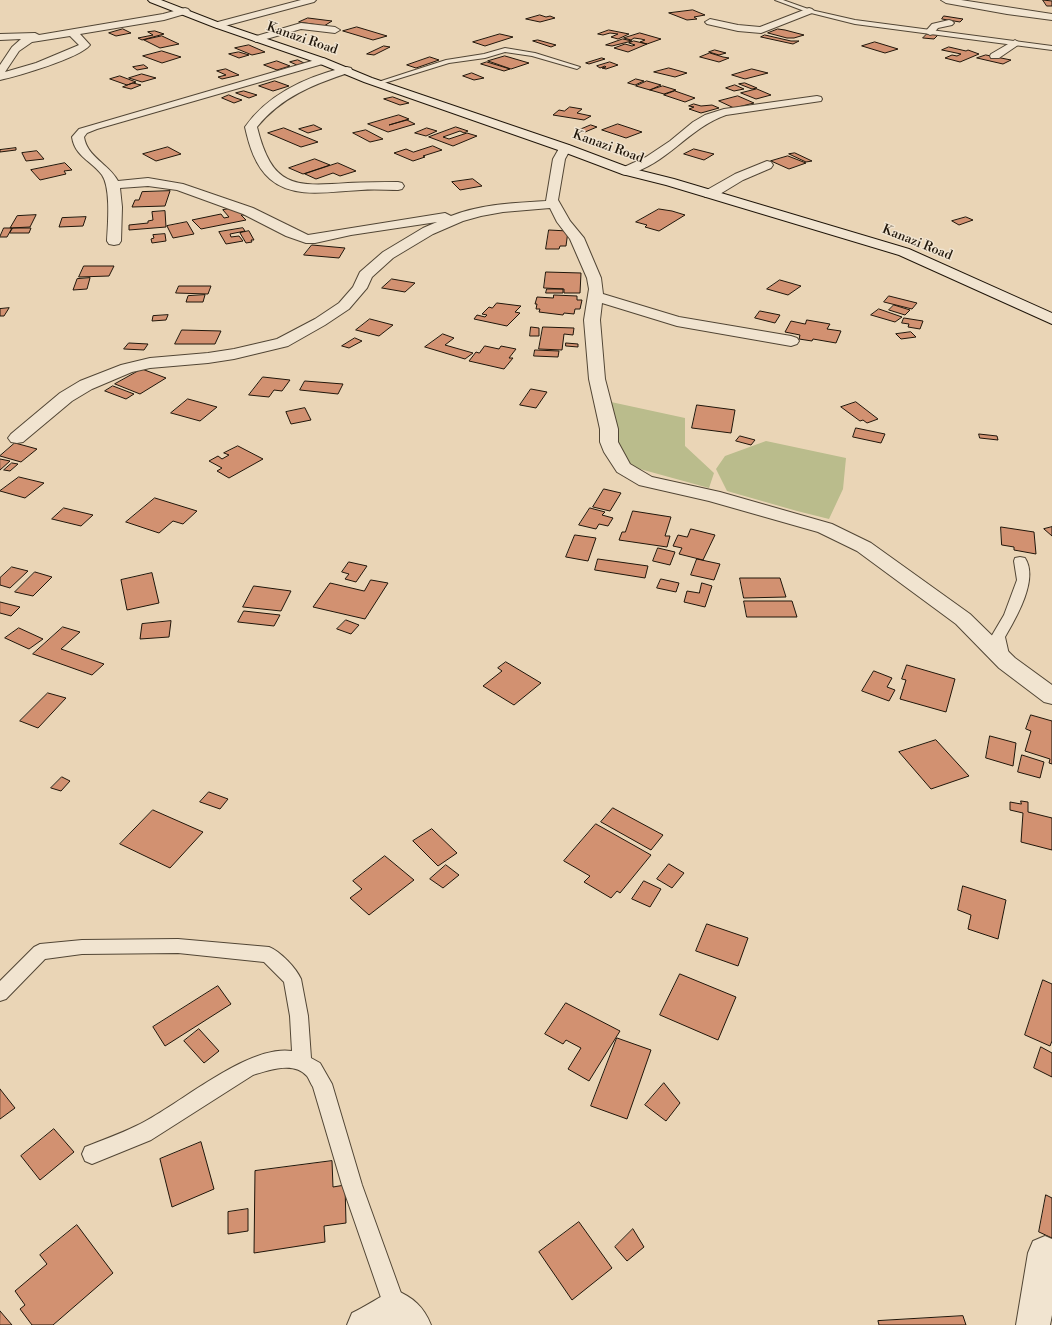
<!DOCTYPE html>
<style>
body{margin:0}
canvas{display:block;background:#ead5b6}
</style>
<canvas width="1052" height="1325"></canvas>
<script>
const ctx = document.querySelector('canvas').getContext('2d');
ctx.lineJoin = 'round';
function paint(path, color) {
  ctx.fillStyle = color;
  ctx.fill(path, 'evenodd');
}
function strokePath(path, color, width, dash) {
  ctx.strokeStyle = color;
  ctx.lineWidth = width;
  ctx.lineCap = dash ? 'butt' : 'round';
  ctx.setLineDash(dash || []);
  ctx.stroke(path);
}
function write(font, color, halo, rows, align = 'center') {
  ctx.font = font + ' "Libre Bodoni",serif';
  ctx.lineWidth = 3;
  ctx.setLineDash([]);
  ctx.textBaseline = 'middle';
  ctx.strokeStyle = halo;
  ctx.fillStyle = color;
  for (const [text, x, y, turn = 0] of rows) {
    ctx.save();
    ctx.translate(x, y);
    ctx.rotate((+turn || 0) * Math.PI / 180);
    ctx.textAlign = isNaN(turn) ? turn : align;
    if (halo) ctx.strokeText(text, 0, 0);
    ctx.fillText(text, 0, 0);
    ctx.restore();
  }
}
paint(new Path2D(`
 M 611,402 L 685,418 L 685,446 L 714,473 L 709,488 L 629,466 L 613,435 Z
 M 766,441 L 846,458 L 843,489 L 829,519 L 797,511 L 727,491 L 716,469 L 725,456 Z`), '#babc8c');
const building = new Path2D(`
 M 1043,0 L 1052,1 L 1052,6 L 1047,6 Z
 M 693,10 L 705,15 L 694,17 L 697,19 L 687,20 L 669,13 Z
 M 540,15 L 546,17 L 550,16 L 555,18 L 540,22 L 526,19 Z
 M 944,16 L 963,19 L 960,22 L 942,19 Z
 M 308,18 L 332,21 L 324,26 L 299,22 Z
 M 357,27 L 387,36 L 373,40 L 343,31 Z
 M 123,29 L 131,33 L 116,36 L 109,33 Z
 M 778,29 L 785,30 L 804,35 L 794,38 L 787,38 L 768,33 Z
 M 609,30 L 629,34 L 618,39 L 611,37 L 618,34 L 610,33 L 603,35 L 598,34 Z
 M 155,31 L 164,34 L 142,40 L 138,38 L 153,35 L 148,32 Z
 M 640,33 L 661,39 L 647,44 L 640,42 L 645,40 L 641,39 L 634,38 L 631,40 L 624,38 Z
 M 500,34 L 513,37 L 485,46 L 473,42 Z
 M 927,34 L 938,35 L 934,39 L 923,38 Z
 M 765,35 L 791,41 L 799,41 L 793,44 L 761,37 Z
 M 162,36 L 179,44 L 160,48 L 144,40 Z
 M 623,39 L 632,41 L 612,46 L 606,45 Z
 M 538,40 L 556,45 L 551,47 L 533,41 Z
 M 634,41 L 647,44 L 628,52 L 614,48 L 625,44 L 632,46 L 635,45 L 629,43 Z
 M 875,42 L 898,49 L 885,53 L 862,46 Z
 M 249,45 L 265,52 L 252,55 L 235,48 Z
 M 384,46 L 390,47 L 374,55 L 367,54 Z
 M 949,47 L 966,51 L 968,50 L 979,54 L 960,62 L 945,58 L 952,55 L 957,56 L 961,54 L 942,50 Z
 M 715,50 L 726,53 L 719,55 L 709,52 Z
 M 162,51 L 181,57 L 162,63 L 143,56 Z
 M 239,52 L 249,55 L 239,58 L 229,54 Z
 M 710,53 L 723,57 L 729,58 L 719,62 L 700,57 Z
 M 986,55 L 1011,60 L 1003,64 L 977,58 Z
 M 505,56 L 529,63 L 511,69 L 488,61 Z
 M 430,57 L 439,60 L 416,68 L 407,65 Z
 M 602,58 L 605,59 L 589,64 L 586,63 Z
 M 298,60 L 306,64 L 299,66 L 290,62 Z
 M 277,61 L 290,66 L 277,70 L 264,65 Z
 M 487,62 L 510,69 L 504,71 L 481,64 Z
 M 610,62 L 618,65 L 606,69 L 602,68 L 606,67 L 605,66 L 600,68 L 597,66 Z
 M 144,65 L 148,68 L 137,70 L 133,67 Z
 M 669,68 L 687,73 L 675,77 L 654,72 Z
 M 226,69 L 239,75 L 222,79 L 218,77 L 226,75 L 217,71 Z
 M 752,69 L 768,73 L 745,79 L 732,75 Z
 M 472,73 L 484,78 L 474,80 L 463,76 Z
 M 142,74 L 156,78 L 142,82 L 129,78 Z
 M 120,76 L 136,82 L 127,85 L 110,79 Z
 M 636,79 L 644,81 L 635,85 L 628,83 Z
 M 275,81 L 289,86 L 273,91 L 259,86 Z
 M 647,81 L 661,85 L 650,90 L 636,86 Z
 M 133,83 L 141,85 L 131,89 L 123,87 Z
 M 745,83 L 757,88 L 752,89 L 739,84 Z
 M 735,85 L 744,89 L 734,91 L 726,88 Z
 M 663,86 L 676,90 L 664,94 L 650,90 Z
 M 757,89 L 771,95 L 756,99 L 741,93 Z
 M 244,91 L 257,95 L 249,98 L 236,93 Z
 M 675,91 L 695,98 L 685,102 L 664,95 Z
 M 229,95 L 236,98 L 242,100 L 234,103 L 222,98 Z
 M 738,96 L 754,103 L 734,108 L 719,101 Z
 M 393,97 L 409,103 L 400,105 L 384,99 Z
 M 694,104 L 701,106 L 712,105 L 719,108 L 701,113 L 689,109 L 694,107 L 689,106 Z
 M 570,107 L 582,109 L 577,113 L 591,116 L 584,120 L 553,115 L 559,110 L 564,111 Z
 M 399,115 L 409,119 L 389,125 L 407,120 L 415,124 L 388,132 L 368,124 Z
 M 618,124 L 642,132 L 626,138 L 602,130 Z
 M 314,125 L 322,129 L 308,133 L 299,129 Z
 M 591,125 L 597,127 L 585,132 L 579,130 Z
 M 456,127 L 468,131 L 464,133 L 460,131 L 443,137 L 449,139 L 467,133 L 477,136 L 453,146 L 429,137 Z
 M 284,128 L 318,142 L 301,147 L 268,133 Z
 M 427,128 L 437,131 L 426,136 L 415,133 Z
 M 366,130 L 383,139 L 370,142 L 353,133 Z
 M 433,146 L 442,150 L 423,156 L 425,157 L 413,161 L 394,153 L 406,149 L 413,152 Z
 M 168,147 L 181,154 L 156,161 L 143,154 Z
 M 16,148 L 16,150 L 0,152 L 0,150 Z
 M 694,149 L 714,154 L 704,160 L 684,154 Z
 M 37,151 L 44,159 L 26,161 L 22,153 Z
 M 795,153 L 812,161 L 806,162 L 789,154 Z
 M 788,156 L 806,163 L 789,169 L 771,161 Z
 M 315,159 L 330,165 L 303,174 L 289,168 Z
 M 65,163 L 72,170 L 64,171 L 66,174 L 40,180 L 31,170 Z
 M 338,163 L 356,171 L 340,176 L 333,173 L 316,179 L 305,174 Z
 M 473,179 L 482,186 L 460,190 L 452,182 Z
 M 170,191 L 165,206 L 132,207 L 135,200 L 139,200 L 142,192 Z
 M 234,208 L 245,215 L 241,215 L 246,220 L 201,229 L 192,220 L 221,214 L 224,218 L 229,217 L 223,210 Z
 M 659,209 L 672,211 L 685,215 L 659,231 L 645,227 L 647,225 L 636,222 Z
 M 165,211 L 166,227 L 129,230 L 129,225 L 148,223 L 148,221 L 153,220 L 152,212 Z
 M 36,215 L 30,227 L 10,228 L 17,216 Z
 M 86,217 L 83,226 L 59,227 L 62,218 Z
 M 966,217 L 973,220 L 959,225 L 952,221 Z
 M 187,222 L 194,234 L 173,238 L 167,226 Z
 M 4,228 L 12,228 L 7,237 L 0,237 Z
 M 13,228 L 31,228 L 29,233 L 10,233 Z
 M 243,228 L 245,231 L 230,234 L 231,237 L 239,236 L 243,241 L 226,244 L 219,232 Z
 M 549,230 L 568,231 L 566,246 L 560,246 L 559,249 L 546,249 Z
 M 249,231 L 254,240 L 251,240 L 252,242 L 246,243 L 240,233 Z
 M 165,234 L 166,241 L 152,243 L 151,239 L 154,238 L 153,235 Z
 M 312,245 L 345,248 L 339,258 L 304,255 Z
 M 84,266 L 114,266 L 109,276 L 79,277 Z
 M 546,272 L 581,273 L 580,293 L 564,293 L 564,289 L 544,288 Z
 M 90,278 L 87,289 L 73,290 L 77,279 Z
 M 392,279 L 415,283 L 405,292 L 382,288 Z
 M 780,280 L 801,286 L 788,295 L 767,289 Z
 M 179,286 L 211,286 L 208,294 L 176,293 Z
 M 547,289 L 563,289 L 563,293 L 546,293 Z
 M 205,295 L 203,302 L 186,302 L 188,296 Z
 M 554,295 L 577,296 L 577,300 L 582,300 L 580,309 L 575,309 L 574,314 L 564,313 L 563,315 L 539,312 L 540,309 L 536,309 L 537,304 L 535,304 L 537,297 L 553,298 Z
 M 889,296 L 917,303 L 912,309 L 884,302 Z
 M 497,303 L 521,306 L 515,312 L 520,313 L 507,326 L 474,319 L 477,315 L 485,317 L 487,315 L 482,314 L 489,307 L 492,308 Z
 M 894,305 L 910,310 L 905,315 L 889,310 Z
 M 9,308 L 4,316 L 0,316 L 0,309 Z
 M 879,309 L 902,317 L 895,322 L 871,315 Z
 M 760,311 L 780,315 L 775,323 L 755,318 Z
 M 168,315 L 166,320 L 152,321 L 153,316 Z
 M 904,318 L 923,321 L 920,329 L 908,327 L 909,324 L 902,323 Z
 M 370,319 L 393,325 L 379,336 L 356,330 Z
 M 807,320 L 830,324 L 827,329 L 841,331 L 836,343 L 813,339 L 812,341 L 799,339 L 800,335 L 785,332 L 791,321 L 805,324 Z
 M 531,327 L 539,328 L 539,336 L 530,336 Z
 M 543,327 L 574,328 L 573,335 L 564,334 L 562,350 L 539,349 Z
 M 182,330 L 221,331 L 215,344 L 175,344 Z
 M 911,332 L 916,337 L 901,339 L 896,334 Z
 M 443,334 L 454,338 L 445,345 L 473,353 L 465,359 L 425,347 Z
 M 355,338 L 362,341 L 349,348 L 342,346 Z
 M 129,343 L 148,344 L 144,350 L 124,349 Z
 M 566,343 L 578,344 L 578,347 L 566,346 Z
 M 485,346 L 499,349 L 501,346 L 516,349 L 509,358 L 513,358 L 504,369 L 469,361 L 476,352 L 479,353 Z
 M 535,350 L 559,351 L 558,357 L 534,356 Z
 M 142,369 L 166,378 L 140,394 L 115,384 Z
 M 263,377 L 290,380 L 282,391 L 274,390 L 269,397 L 249,395 Z
 M 305,381 L 343,384 L 338,394 L 300,390 Z
 M 113,386 L 134,394 L 126,399 L 105,391 Z
 M 531,389 L 547,392 L 536,408 L 520,405 Z
 M 188,399 L 217,407 L 200,421 L 171,413 Z
 M 856,402 L 878,419 L 867,423 L 863,420 L 860,421 L 841,407 Z
 M 697,405 L 735,410 L 731,433 L 692,428 Z
 M 305,408 L 311,420 L 291,424 L 286,412 Z
 M 856,428 L 885,434 L 881,443 L 853,437 Z
 M 979,434 L 997,436 L 998,440 L 980,438 Z
 M 740,436 L 755,440 L 751,445 L 736,441 Z
 M 15,443 L 37,449 L 21,462 L 0,456 Z
 M 238,446 L 263,459 L 229,478 L 217,471 L 222,468 L 209,461 L 218,456 L 222,459 L 229,455 L 224,453 Z
 M 0,459 L 10,461 L 0,470 Z
 M 12,463 L 18,464 L 10,471 L 4,470 Z
 M 19,477 L 44,483 L 25,498 L 0,491 Z
 M 604,489 L 621,493 L 610,511 L 593,507 Z
 M 155,498 L 197,511 L 183,524 L 173,521 L 159,533 L 126,522 Z
 M 64,508 L 93,515 L 81,526 L 52,519 Z
 M 590,508 L 605,512 L 602,515 L 613,518 L 608,526 L 599,524 L 596,529 L 579,525 Z
 M 633,511 L 671,517 L 665,536 L 670,536 L 667,547 L 619,540 L 622,532 L 625,532 Z
 M 1001,527 L 1034,532 L 1036,554 L 1014,550 L 1014,547 L 1002,545 Z
 M 1052,527 L 1052,536 L 1044,529 Z
 M 691,529 L 715,535 L 703,560 L 679,554 L 682,548 L 673,546 L 678,535 L 687,537 Z
 M 575,535 L 596,538 L 588,561 L 566,557 Z
 M 658,548 L 675,552 L 670,565 L 653,561 Z
 M 598,559 L 648,566 L 645,578 L 595,570 Z
 M 697,559 L 720,564 L 714,580 L 691,575 Z
 M 349,562 L 367,566 L 356,582 L 345,579 L 349,574 L 342,572 Z
 M 12,567 L 28,571 L 10,588 L 0,585 L 0,578 Z
 M 35,572 L 52,577 L 33,596 L 15,592 Z
 M 152,573 L 159,603 L 127,610 L 121,580 Z
 M 740,578 L 780,578 L 786,597 L 744,598 Z
 M 661,579 L 679,583 L 676,592 L 657,588 Z
 M 371,580 L 388,583 L 365,619 L 313,607 L 330,583 L 364,591 Z
 M 702,583 L 712,586 L 705,607 L 684,602 L 687,591 L 699,593 Z
 M 254,586 L 291,591 L 281,611 L 243,607 Z
 M 744,601 L 792,601 L 797,617 L 747,617 Z
 M 0,602 L 20,607 L 11,616 L 0,613 Z
 M 244,611 L 280,615 L 274,626 L 238,622 Z
 M 346,620 L 359,625 L 351,634 L 337,629 Z
 M 171,621 L 169,637 L 140,639 L 142,624 Z
 M 63,627 L 80,632 L 61,649 L 104,664 L 92,675 L 33,654 Z
 M 19,628 L 43,639 L 29,649 L 5,638 Z
 M 506,662 L 541,683 L 514,705 L 483,686 L 502,671 L 498,668 Z
 M 907,665 L 955,679 L 946,712 L 900,699 L 906,680 L 902,679 Z
 M 874,671 L 892,678 L 887,687 L 895,690 L 889,701 L 862,691 Z
 M 48,693 L 66,698 L 38,728 L 20,721 Z
 M 1031,715 L 1052,721 L 1052,764 L 1049,763 L 1050,759 L 1025,751 L 1031,731 L 1026,729 Z
 M 990,736 L 1016,743 L 1013,766 L 986,758 Z
 M 936,740 L 969,776 L 931,789 L 899,752 Z
 M 1022,755 L 1044,762 L 1040,778 L 1018,772 Z
 M 62,777 L 70,781 L 61,791 L 51,788 Z
 M 209,792 L 228,799 L 220,809 L 200,802 Z
 M 1021,801 L 1028,802 L 1028,812 L 1052,818 L 1052,850 L 1021,842 L 1023,813 L 1010,810 L 1010,802 L 1021,804 Z
 M 613,808 L 663,835 L 651,850 L 601,822 Z
 M 153,810 L 203,832 L 170,868 L 120,844 Z
 M 596,824 L 651,855 L 620,893 L 617,891 L 611,898 L 584,882 L 590,876 L 564,861 Z
 M 432,829 L 457,853 L 438,866 L 413,841 Z
 M 385,856 L 414,880 L 369,915 L 350,898 L 362,889 L 353,881 Z
 M 669,864 L 684,873 L 672,888 L 657,879 Z
 M 446,865 L 459,875 L 443,888 L 430,879 Z
 M 644,881 L 661,889 L 650,907 L 632,899 Z
 M 963,886 L 1006,900 L 998,939 L 968,929 L 971,915 L 958,910 Z
 M 707,924 L 748,938 L 738,966 L 696,951 Z
 M 680,974 L 736,997 L 718,1040 L 660,1015 Z
 M 1043,980 L 1052,984 L 1052,1041 L 1050,1046 L 1025,1035 Z
 M 218,986 L 231,1004 L 165,1046 L 153,1027 Z
 M 566,1003 L 620,1031 L 589,1081 L 568,1069 L 581,1048 L 566,1040 L 563,1044 L 545,1034 Z
 M 199,1029 L 219,1051 L 204,1063 L 184,1041 Z
 M 617,1038 L 651,1050 L 627,1119 L 591,1106 Z
 M 1041,1047 L 1052,1053 L 1052,1077 L 1034,1068 Z
 M 664,1083 L 680,1103 L 666,1121 L 645,1105 Z
 M 0,1089 L 15,1108 L 0,1119 Z
 M 54,1129 L 74,1152 L 40,1180 L 21,1156 Z
 M 201,1142 L 214,1189 L 172,1207 L 160,1159 Z
 M 332,1161 L 333,1187 L 345,1185 L 346,1223 L 324,1226 L 325,1242 L 254,1253 L 255,1171 Z
 M 1046,1195 L 1052,1198 L 1052,1238 L 1039,1232 Z
 M 248,1209 L 248,1231 L 228,1234 L 228,1212 Z
 M 579,1222 L 612,1268 L 572,1300 L 539,1252 Z
 M 77,1225 L 113,1273 L 53,1325 L 32,1325 L 20,1309 L 25,1305 L 15,1291 L 47,1264 L 40,1255 Z
 M 633,1229 L 644,1247 L 627,1261 L 615,1247 Z
 M 0,1311 L 12,1325 L 0,1325 Z
 M 963,1316 L 966,1325 L 879,1325 L 878,1321 Z`);
paint(building, '#d29171');
strokePath(building, '#20160a', 1);
const service = new Path2D(`
 M 775,0 L 783,0 L 811,10 L 855,20 L 1052,46 L 1052,50 L 855,24 L 807,12 Z
 M 505,48 L 535,53 L 580,67 L 577,69 L 532,56 L 505,52 L 485,58 L 449,63 L 378,85 L 375,83 L 446,60 L 484,54 Z
 M 1020,557 L 1025,558 C 1039,579 1016,618 1005,637 L 1010,659 L 1008,662 L 1003,664 L 998,662 L 991,637 L 1004,615 L 1017,580 L 1014,561 L 1015,558 Z
 M 178,939 L 269,947 C 281,952 296,968 301,979 L 308,1016 L 311,1058 L 320,1063 L 332,1084 L 362,1185 L 406,1307 L 403,1315 L 395,1318 L 387,1315 L 342,1185 L 313,1087 C 311,1084 309,1079 307,1076 C 294,1061 269,1070 253,1075 L 151,1140 L 92,1164 L 85,1161 L 82,1154 L 85,1147 C 102,1140 120,1134 136,1126 C 177,1107 247,1044 292,1051 L 290,1016 L 284,982 L 264,962 L 178,953 L 82,954 L 45,959 L 6,999 L 0,1001 L 0,981 L 34,947 L 40,944 L 82,940 Z`);
const minor = new Path2D(`
 M 301,0 L 316,0 L 314,2 L 217,28 L 212,25 L 214,23 Z
 M 941,0 L 961,0 L 1052,14 L 1052,20 L 1007,14 L 946,3 Z
 M 185,8 L 188,9 L 190,11 L 188,13 L 164,20 L 80,34 L 90,45 C 80,58 18,76 0,80 L 0,65 L 12,47 L 21,39 L 0,40 L 0,34 L 35,33 L 39,35 L 163,14 ZM 70,36 L 79,45 L 36,63 L 5,72 L 19,51 L 32,42 Z
 M 809,8 L 812,9 L 814,11 L 812,13 L 761,33 L 738,31 L 707,24 L 705,22 L 710,19 L 738,25 L 760,27 Z
 M 949,20 L 952,21 L 954,23 L 952,25 L 938,28 L 933,34 L 930,35 L 925,32 L 932,24 Z
 M 301,23 L 335,27 L 340,30 L 335,33 L 301,29 L 256,42 L 251,39 L 253,37 Z
 M 1015,40 L 1020,43 L 1018,45 L 999,58 L 991,58 L 990,56 L 991,54 Z
 M 322,58 L 326,59 L 327,61 L 326,63 L 97,129 L 87,133 L 84,137 C 87,157 109,164 118,181 L 148,178 L 183,184 L 253,208 L 308,235 L 445,213 L 451,216 C 481,204 514,203 546,201 L 553,159 L 561,145 L 569,145 L 571,148 L 565,159 L 558,200 L 570,221 L 584,238 L 601,278 L 603,294 L 679,317 L 791,336 L 797,338 L 799,341 L 797,344 L 791,346 L 677,326 L 602,303 L 600,320 L 605,379 L 618,429 L 618,442 L 630,464 L 652,477 L 720,492 L 832,524 L 871,543 L 970,614 L 1015,658 L 1052,685 L 1052,704 L 1044,702 L 999,668 L 956,624 L 857,551 L 818,532 L 709,501 L 639,485 L 617,472 L 604,452 L 600,442 L 600,429 L 589,379 L 584,320 L 589,289 L 587,278 L 570,239 L 557,222 L 550,208 L 503,212 L 481,216 L 463,221 L 433,234 L 393,258 L 372,277 L 367,288 L 349,309 L 325,325 L 288,346 L 234,359 L 208,363 L 150,368 L 132,372 L 92,389 L 72,401 L 23,442 L 17,443 L 11,442 L 8,438 L 11,434 L 60,393 L 80,381 L 121,365 L 150,358 L 208,353 L 234,349 L 277,339 L 315,319 L 339,303 L 353,287 L 360,272 L 383,252 L 423,228 L 437,222 L 351,235 L 315,243 L 306,243 L 286,236 L 243,214 L 177,190 L 148,186 L 120,188 L 122,207 L 121,241 L 119,244 L 114,245 L 109,244 L 107,241 C 108,224 111,188 102,175 C 92,161 75,157 72,137 L 79,129 Z
 M 347,67 L 351,68 L 352,70 L 351,72 C 314,84 281,97 257,127 C 272,187 293,187 348,183 C 365,182 381,182 398,182 L 402,183 L 404,186 L 402,189 L 398,190 C 386,190 374,189 361,190 C 332,191 294,200 270,179 C 255,166 249,145 245,127 C 269,93 308,76 347,67 Z
 M 817,96 L 821,97 L 822,99 L 821,101 L 726,115 C 688,128 667,165 626,175 L 622,174 L 620,171 L 622,168 L 646,157 L 670,141 L 693,122 L 705,115 L 724,109 Z
 M 767,161 L 771,162 L 773,165 L 771,168 L 743,180 L 715,197 L 705,197 L 704,194 L 705,191 L 735,174 Z
 M 1045,1236 L 1052,1239 L 1052,1315 L 1050,1325 L 1016,1325 L 1028,1253 L 1033,1241 Z
 M 395,1290 C 413,1297 424,1307 431,1325 L 347,1325 L 352,1313 C 367,1306 380,1296 395,1290 Z`);
const secondary = new Path2D(`
 M 148,0 L 161,0 L 220,23 L 326,59 L 372,78 L 569,145 L 630,168 L 674,179 L 909,249 L 1052,313 L 1052,324 L 899,255 L 666,185 L 622,174 L 561,151 L 364,82 L 318,63 L 214,27 L 150,2 Z`);
strokePath(service, '#524635', 2);
strokePath(minor, '#524635', 2);
strokePath(secondary, '#20160a', 2);
paint(service, '#f1e4d0');
paint(minor, '#f1e4d0');
paint(secondary, '#f1e4d0');
write('13px', '#20160a', '#f1e4d0', [
 ["Kanazi Road",302,39,19],
 ["Kanazi Road",608,147,20],
 ["Kanazi Road",917,243,22]
]);
</script>
